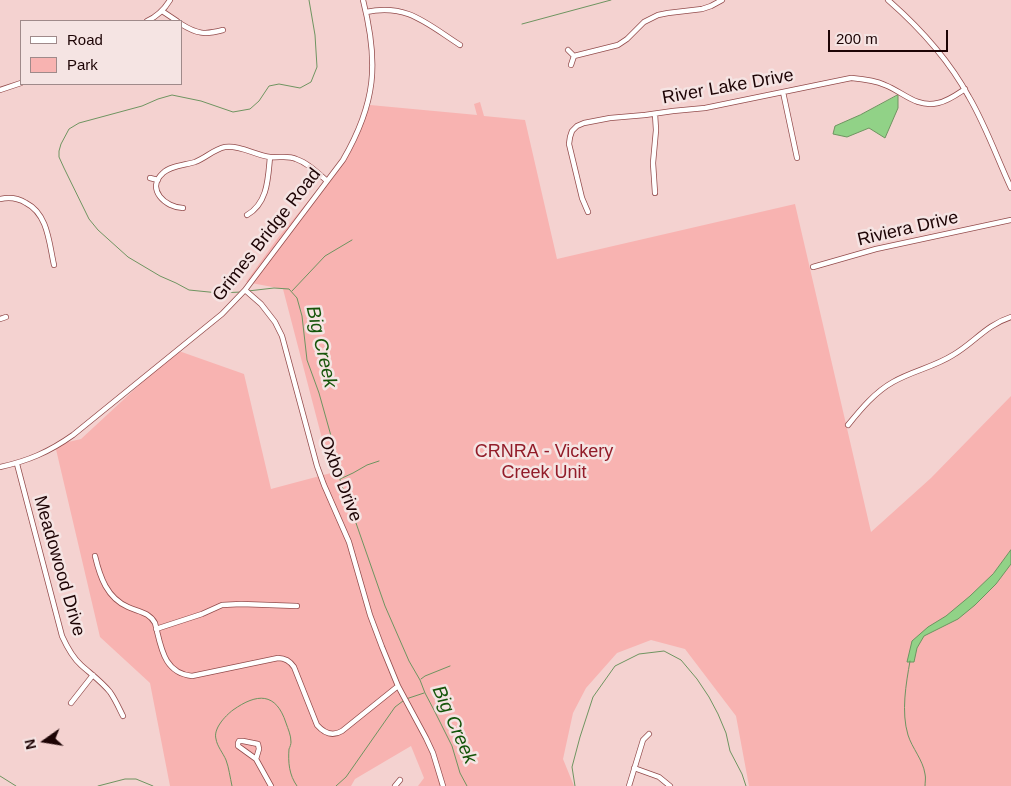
<!DOCTYPE html>
<style>
body{margin:0}
#map{position:relative;width:1011px;height:786px;overflow:hidden;background:#f4d2d0;font-family:Helvetica,sans-serif}
canvas{display:block}
.legend{position:absolute;left:20px;top:20px;width:162px;height:65px;box-sizing:border-box;background:#f5e4e3;border:1px solid #9f8a8a;margin:0;padding:6px 9px;list-style:none;font-size:15px;color:#1d0405}
.legend li{display:flex;align-items:center;gap:10px;height:25px}
.legend b{width:25px;border:1px solid #9f8a8a}
.north{position:absolute;left:20px;top:716px;width:50px;height:50px;-webkit-text-stroke:4px #f5e4e3;paint-order:stroke;rotate:257deg;font-size:14px;font-weight:700;line-height:20px;text-align:center;color:#1d0405}
.north::after{content:'';display:block;margin:auto;width:18px;height:22px;background:#1d0405;clip-path:polygon(50% 0,100% 100%,50% 72%,0 100%)}
.scale{position:absolute;left:828px;top:30px;width:120px;height:22px;box-sizing:border-box;border:2px solid #1d0405;border-top:0;padding-left:6px;font-size:15px;line-height:18px;white-space:nowrap;color:#1d0405;-webkit-text-stroke:4px #f5e4e3;paint-order:stroke}
</style>
<div id="map">
<canvas width="1011" height="786"></canvas>
<ul class="legend">
<li><b style="height:6px;background:#fff"></b>Road</li>
<li><b style="height:14px;background:#f8b3b1"></b>Park</li>
</ul>
<div class="north">N</div>
<div class="scale">200 m</div>
</div>
<script>
const ctx = document.querySelector('canvas').getContext('2d');
ctx.lineJoin = 'round';
function paint(path, color) {
  ctx.fillStyle = color;
  ctx.fill(path, 'evenodd');
}
function strokePath(path, color, width, dash) {
  ctx.strokeStyle = color;
  ctx.lineWidth = width;
  ctx.lineCap = dash ? 'butt' : 'round';
  ctx.setLineDash(dash || []);
  ctx.stroke(path);
}
function write(font, color, halo, rows, align = 'center') {
  ctx.font = font + ' Helvetica,sans-serif';
  ctx.lineWidth = 5;
  ctx.setLineDash([]);
  ctx.textBaseline = 'middle';
  ctx.strokeStyle = halo;
  ctx.fillStyle = color;
  for (const [text, x, y, turn = 0] of rows) {
    ctx.save();
    ctx.translate(x, y);
    ctx.rotate((+turn || 0) * Math.PI / 180);
    ctx.textAlign = isNaN(turn) ? turn : align;
    if (halo) ctx.strokeText(text, 0, 0);
    ctx.fillText(text, 0, 0);
    ctx.restore();
  }
}
paint(new Path2D(`
 M 480,102 L 484,116 L 525,120 L 557,259 L 795,204 L 871,532 L 931,478 L 1011,396 L 1011,786 L 749,786 L 736,716 L 685,649 L 651,640 L 617,653 L 586,688 L 573,713 L 563,759 L 574,786 L 418,786 L 424,778 L 411,746 L 355,779 L 351,786 L 170,786 L 150,683 L 100,637 L 55,445 L 81,439 L 163,363 L 176,350 L 244,374 L 271,489 L 331,473 L 283,289 L 246,282 L 277,239 L 355,144 L 370,105 L 477,115 L 474,104 Z`), '#f8b3b1');
const water = new Path2D(`
 M 898,95 L 898,108 L 885,138 L 869,128 L 847,137 L 833,134 L 835,126 L 860,115 Z
 M 1011,550 L 1011,564 L 996,584 L 975,605 L 958,619 L 924,636 L 917,648 L 914,662 L 907,662 L 912,641 L 928,627 L 946,616 L 970,596 L 993,574 Z`);
paint(water, '#91d287');
strokePath(water, '#6e9460', 1);
strokePath(new Path2D(`
 M 522,24 L 611,0
 M 248,291 L 274,288 L 289,289 L 297,298 L 302,316 L 307,360 L 319,393 L 333,443 L 341,484 L 349,503 L 385,606 L 409,661 L 420,680 L 425,693 L 435,712 L 452,746 L 460,773 L 467,786
 M 292,291 L 325,256 L 352,240
 M 242,292 L 219,293 L 189,290 L 176,283 L 160,276 L 128,257 L 98,230 L 89,219 L 64,168 L 59,157 L 59,151 L 61,144 L 69,129 L 79,123 L 142,106 L 158,99 L 172,95 L 201,101 L 233,112 L 250,109 L 259,101 L 269,86 L 279,84 L 300,88 L 311,82 L 317,67 L 315,35 L 309,0
 M 340,479 L 353,473 L 367,465 L 379,461
 M 910,661 C 906,684 901,712 908,735 C 912,748 923,760 925,774 C 926,778 925,782 925,786
 M 421,679 L 425,676 L 450,666
 M 406,699 L 424,693
 M 0,776 L 16,786
 M 98,786 L 125,779 L 136,779 L 153,786
 M 232,786 C 230,777 229,768 226,760 C 223,753 217,746 216,739 C 213,729 225,716 233,710 C 257,693 276,692 286,723 C 288,729 291,735 291,742 C 291,744 290,747 289,749 C 288,762 289,775 297,786
 M 336,786 L 346,777 L 395,707 L 403,701
 M 575,786 L 572,767 L 580,737 L 593,697 L 615,666 L 639,654 L 664,651 L 681,660 L 697,679 L 709,697 L 718,714 L 726,733 L 730,751 L 742,774 L 746,786`), '#6e9460', 1);
const minor = new Path2D(`
 M 888,0 C 920,28 949,60 969,97 C 986,126 997,158 1011,188
 M 162,11 L 177,21
 M 366,12 C 407,3 427,24 460,45
 M 147,21 C 158,16 164,10 170,0
 M 181,24 C 197,34 205,35 223,30
 M 568,50 L 574,56 L 571,65
 M 574,56 L 618,45 L 627,39 L 644,22 L 658,15 L 668,13 L 702,9 L 711,6 L 722,0
 M 0,90 L 21,83
 M 783,92 L 797,158
 M 150,178 L 158,180
 M 655,193 L 653,163 L 656,130 L 655,114
 M 0,199 C 9,197 18,198 26,203 C 48,214 49,243 54,265
 M 183,208 C 166,208 145,189 163,173 C 170,166 185,165 195,162 C 206,158 214,149 225,147 C 240,145 255,155 270,157 C 279,158 288,155 296,159 C 308,163 318,173 327,181
 M 588,212 L 582,198 L 569,144 L 570,137 L 572,131 L 577,126 L 584,123 L 610,118 L 645,115 L 673,111 L 705,108 L 851,78 C 862,79 874,80 885,85 C 903,92 916,108 938,103 C 948,101 956,95 965,89
 M 247,215 C 268,203 268,178 270,157
 M 813,267 L 876,249 L 1011,220
 M 245,290 L 261,304 L 275,322 L 282,336 L 317,466 L 324,485 L 349,542 L 370,615 L 382,647 L 398,686 L 426,738 L 433,753 L 443,786
 M 0,319 L 6,317
 M 848,425 C 861,409 875,392 893,382 C 912,371 934,367 953,355 C 974,343 986,325 1011,317
 M 17,464 L 62,636 C 67,647 72,657 81,665 C 91,674 102,682 110,692 C 115,699 119,708 123,716
 M 0,467 C 28,461 49,452 73,435 L 222,314 L 245,290 L 254,278 L 343,160 C 376,103 379,63 363,0
 M 95,556 C 100,577 107,598 128,607 C 139,612 149,612 155,623 C 161,646 163,673 192,676 L 278,658 C 285,658 290,661 294,667 L 317,725 C 324,733 332,737 342,731 L 398,686
 M 156,629 L 202,614 L 222,605 L 241,604 L 297,606
 M 71,703 L 93,675
 M 256,759 L 259,749 L 258,744 L 243,741 L 239,741 L 238,743 L 238,746 L 256,759 L 271,786
 M 634,768 L 659,777 L 670,786
 M 395,786 L 400,780
 M 629,786 L 643,740 L 649,734`);
strokePath(minor, '#934c4c', 6);
strokePath(minor, '#fff', 4.5);
write('18px', '#1d0405', '#f5e4e3', [
 ["River Lake Drive",728,87,-10],
 ["Riviera Drive",908,229,-13],
 ["Grimes Bridge Road",267,235,-52],
 ["Oxbo Drive",340,479,69],
 ["Meadowood Drive",59,566,74]
]);
write('18px', '#921c29', '#f5e4e3', [
 ["CRNRA - Vickery",544,452],
 ["Creek Unit",544,473]
]);
write('italic 19px', '#15550a', '#f5e4e3', [
 ["Big Creek",321,347,77],
 ["Big Creek",454,725,66]
]);
</script>
